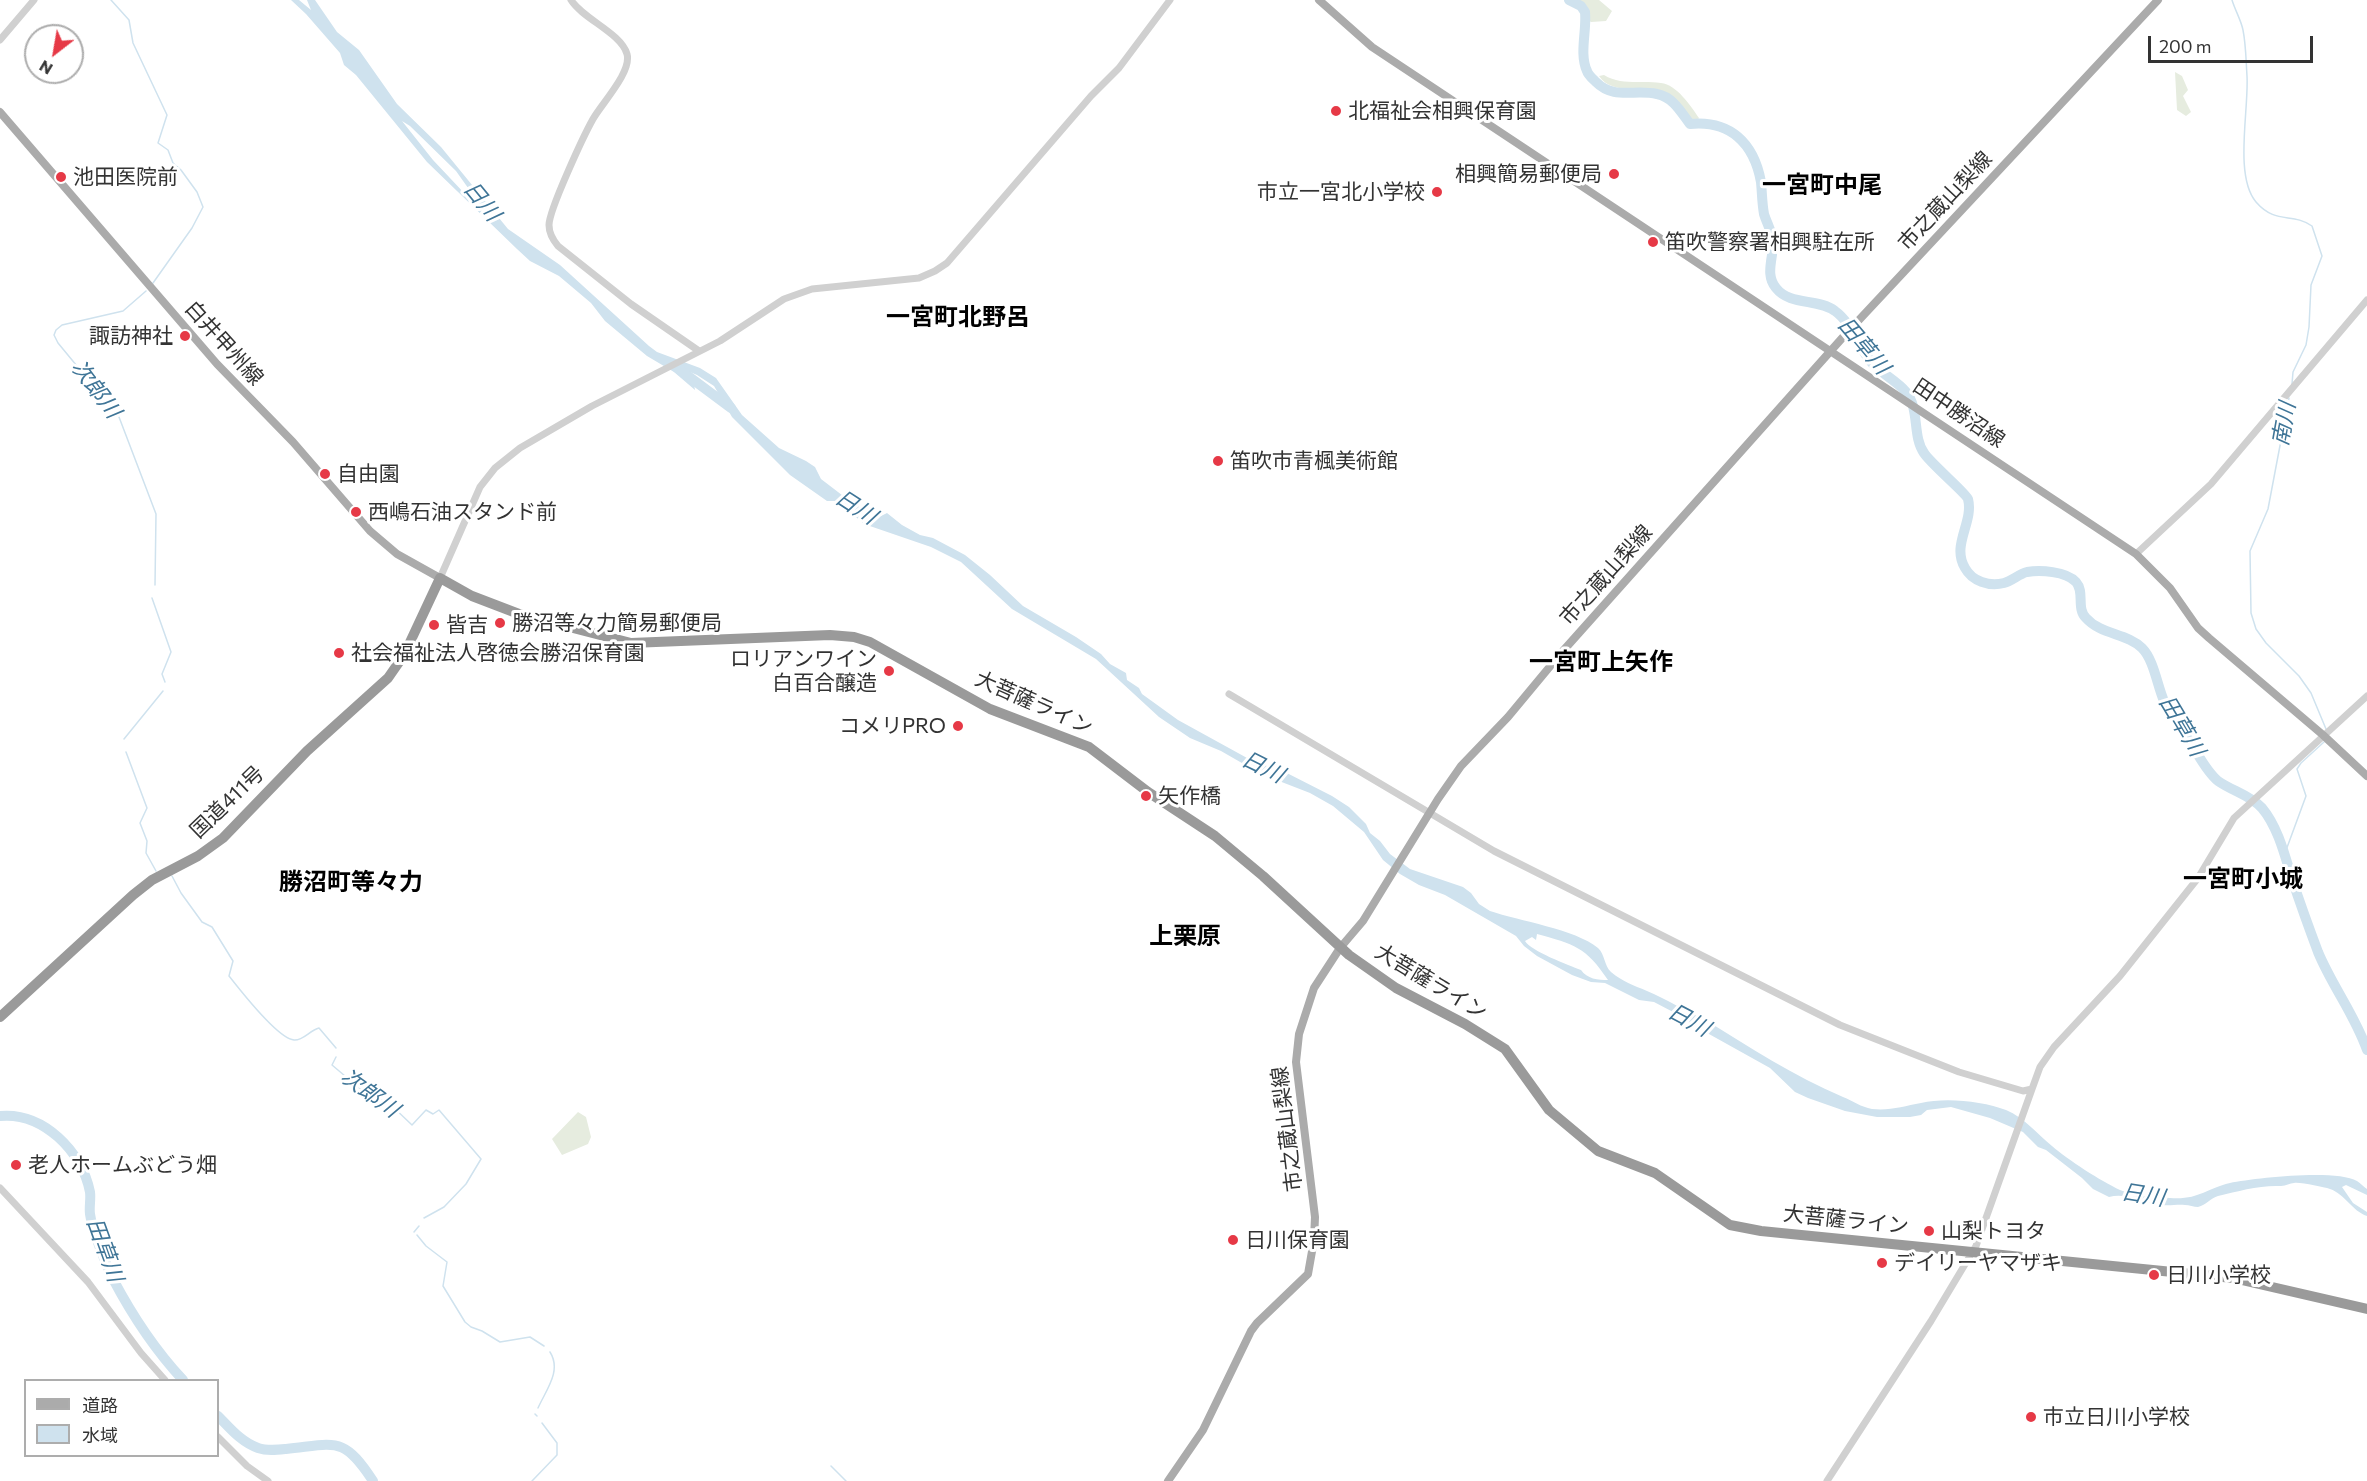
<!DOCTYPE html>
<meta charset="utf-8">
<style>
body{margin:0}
#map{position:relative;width:2367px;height:1481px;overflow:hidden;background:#fff;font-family:Commissioner,"Noto Sans JP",sans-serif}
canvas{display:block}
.legend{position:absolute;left:24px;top:1379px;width:195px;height:78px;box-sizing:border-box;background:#fff;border:2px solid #adadad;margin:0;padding:8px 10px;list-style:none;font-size:18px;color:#333}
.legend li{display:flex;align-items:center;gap:12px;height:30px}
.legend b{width:30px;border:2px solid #adadad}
.north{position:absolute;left:24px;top:24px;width:60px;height:60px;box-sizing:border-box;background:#fff;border:2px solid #adadad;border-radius:50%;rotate:211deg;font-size:16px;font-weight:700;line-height:24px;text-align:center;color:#333}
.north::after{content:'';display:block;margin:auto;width:21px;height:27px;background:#e63946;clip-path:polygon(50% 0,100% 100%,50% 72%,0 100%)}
.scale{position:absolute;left:2148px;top:36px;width:165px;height:27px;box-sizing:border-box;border:3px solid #333;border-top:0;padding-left:8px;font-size:18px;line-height:21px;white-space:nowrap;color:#333;-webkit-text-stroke:4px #fff;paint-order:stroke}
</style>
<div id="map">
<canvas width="2367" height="1481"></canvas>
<ul class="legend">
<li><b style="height:8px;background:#ababab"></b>道路</li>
<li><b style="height:16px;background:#cfe2ee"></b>水域</li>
</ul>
<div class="north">N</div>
<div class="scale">200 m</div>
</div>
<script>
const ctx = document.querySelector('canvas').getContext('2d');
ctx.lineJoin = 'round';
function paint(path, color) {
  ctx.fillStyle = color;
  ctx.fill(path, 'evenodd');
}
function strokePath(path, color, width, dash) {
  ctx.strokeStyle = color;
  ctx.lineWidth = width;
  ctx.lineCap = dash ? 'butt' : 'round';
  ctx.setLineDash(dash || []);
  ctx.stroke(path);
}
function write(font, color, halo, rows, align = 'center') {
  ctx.font = font + ' Commissioner,"Noto Sans JP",sans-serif';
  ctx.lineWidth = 6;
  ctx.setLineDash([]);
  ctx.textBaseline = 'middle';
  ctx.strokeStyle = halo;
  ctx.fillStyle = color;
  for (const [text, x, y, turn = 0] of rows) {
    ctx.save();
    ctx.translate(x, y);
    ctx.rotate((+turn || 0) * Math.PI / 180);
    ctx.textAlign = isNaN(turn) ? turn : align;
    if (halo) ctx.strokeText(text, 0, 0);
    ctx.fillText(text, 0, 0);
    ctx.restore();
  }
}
paint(new Path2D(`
 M 1575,0 L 1599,0 L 1612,11 L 1606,21 L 1591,22 L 1587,19 L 1587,11 Z
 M 2175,72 L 2182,76 L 2188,90 L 2183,96 L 2191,112 L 2186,116 L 2177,110 Z
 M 1604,75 C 1622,86 1641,80 1661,83 C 1677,85 1690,105 1699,118 L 1697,121 L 1690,120 C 1683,110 1677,101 1667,95 C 1646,84 1613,97 1599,76 Z
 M 578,1112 L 586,1117 L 591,1137 L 588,1144 L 562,1155 L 552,1139 Z`), '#e6ecdf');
paint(new Path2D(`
 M 291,0 L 299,0 L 311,10 L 307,0 L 315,0 L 337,32 L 359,50 L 397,104 L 441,147 L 508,229 L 560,265 L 649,346 L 657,352 L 700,368 L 716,378 L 742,415 L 779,448 L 806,461 L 815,467 L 821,479 L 855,505 L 881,516 L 887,513 L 902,525 L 920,535 L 933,538 L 965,555 L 990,575 L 1023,606 L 1076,637 L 1101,654 L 1110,664 L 1126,673 L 1127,680 L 1139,688 L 1142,694 L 1178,720 L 1258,764 L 1277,768 L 1332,796 L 1349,807 L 1366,824 L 1370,833 L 1380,841 L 1390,854 L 1410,869 L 1463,887 L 1471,893 L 1479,904 L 1490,911 C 1519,921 1575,929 1598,948 C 1605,954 1604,966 1611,972 C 1623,982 1633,985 1647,991 C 1667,999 1684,1011 1704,1019 C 1749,1047 1794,1076 1843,1097 C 1853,1101 1861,1107 1872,1109 C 1890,1111 1904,1106 1921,1103 C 1945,1097 1983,1101 2006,1110 C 2025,1118 2036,1133 2052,1146 C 2068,1160 2101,1181 2120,1190 C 2134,1196 2155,1197 2170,1198 C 2199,1200 2205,1189 2230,1183 C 2254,1178 2336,1169 2357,1181 C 2360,1183 2364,1187 2367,1189 L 2367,1195 L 2346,1185 L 2342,1187 L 2353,1203 L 2367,1212 L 2367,1216 C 2352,1211 2345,1194 2330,1189 C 2323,1187 2301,1182 2294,1183 C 2290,1183 2286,1186 2281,1186 C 2259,1185 2239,1191 2218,1196 C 2211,1198 2206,1205 2198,1207 C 2194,1207 2189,1205 2185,1205 C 2178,1204 2170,1206 2162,1205 C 2144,1203 2126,1192 2109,1197 L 2093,1189 L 2082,1178 L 2046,1150 L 2038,1147 L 2023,1132 L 1990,1118 L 1951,1107 L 1927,1110 L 1921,1115 L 1910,1117 L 1877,1117 L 1845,1111 L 1808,1098 L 1795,1092 L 1770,1068 L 1691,1024 L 1675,1013 L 1654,1002 L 1639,1000 L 1605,983 L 1591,982 L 1572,975 L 1537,956 L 1524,946 L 1516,936 L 1445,895 L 1419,885 L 1400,874 L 1383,860 L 1364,832 L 1333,806 L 1310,793 L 1261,774 L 1221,751 L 1190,738 L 1159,717 L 1096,659 L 1012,609 L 961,562 L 931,547 L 864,524 L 837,501 L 827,501 L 790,475 L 732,417 L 714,386 L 697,375 L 683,369 L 694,384 L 695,390 L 674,372 L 647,356 L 605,321 L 591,303 L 559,276 L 530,261 L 517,249 L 427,162 L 356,75 L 344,65 L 340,53 L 306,14 ZM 402,121 L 410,126 L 456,171 L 483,209 L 466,195 L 433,160 ZM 1537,934 C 1574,944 1586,947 1608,980 C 1598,980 1587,979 1581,970 C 1568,965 1531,951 1525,941 L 1532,937 L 1536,940 Z`), '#cfe2ee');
strokePath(new Path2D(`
 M 111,0 L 129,20 L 133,43 L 167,115 L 158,143 L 168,150 L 173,163 L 181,170 L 197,192 L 203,207 L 192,228 L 153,283
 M 2232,0 C 2235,10 2241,20 2243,30 C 2246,45 2246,61 2247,76 C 2249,110 2234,176 2256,202 C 2276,225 2292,212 2312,226 L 2322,256 L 2311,285 L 2309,327 L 2306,345 L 2293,372 L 2292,384
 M 146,291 L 123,311 L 62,325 L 56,330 L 54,335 L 58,343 L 119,417 L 156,514 L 155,585
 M 2289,398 L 2268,509 L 2250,551 L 2251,613 L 2256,629 L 2266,643 L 2299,676 L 2311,693 L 2326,729
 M 152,598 L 171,652 L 162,674 L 165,682
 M 124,739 L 163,691
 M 126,752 L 147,808 L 140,823 L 147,841 L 146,853 L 156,871
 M 2285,853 L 2306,796 L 2297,769 L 2301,763 L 2324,742
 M 172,876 L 181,893 L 202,922 L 212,927 L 233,961 L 229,976 C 240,990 278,1039 294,1040 C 303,1041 310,1030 319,1028 L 336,1048
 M 336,1057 L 332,1065 L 358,1087 L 391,1105 L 412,1125 L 426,1110 L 433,1114 L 439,1110 L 481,1159 L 466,1184 L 444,1207 L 424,1218
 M 414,1232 L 419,1226
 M 417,1235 L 426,1246 L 447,1262 L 443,1286 L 465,1322 L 471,1327 L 482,1331 L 500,1342 L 530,1337 L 544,1346
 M 538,1408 C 546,1390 562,1371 550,1352
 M 535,1414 L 537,1416
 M 831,1466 L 846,1481
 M 532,1481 L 557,1455 L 557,1443 L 542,1423`), '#cfe2ee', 1.5);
strokePath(new Path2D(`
 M 1569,0 L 1581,6 L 1585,12 C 1587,30 1579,54 1587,71 C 1588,75 1593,79 1596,82 C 1614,100 1634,89 1657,94 C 1673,97 1681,112 1690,124 C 1730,120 1754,143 1761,182 C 1762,192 1762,203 1764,214 C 1767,224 1773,233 1773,244 C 1773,259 1765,275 1776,288 C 1790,306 1818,298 1835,311 C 1852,323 1858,347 1872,363 C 1882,374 1897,381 1906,392 C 1920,409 1912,436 1924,453 C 1931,464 1966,493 1968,499 C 1974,522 1951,545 1965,568 C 1972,581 1989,587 2004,583 C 2012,581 2019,574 2027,572 C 2040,570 2066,571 2076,582 C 2085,592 2076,608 2086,618 C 2101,635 2127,633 2142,648 C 2154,660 2157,685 2164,701 C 2171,716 2183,731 2192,745 C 2199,756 2207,772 2218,781 C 2232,791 2250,795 2262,808 C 2278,827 2285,856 2292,879 C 2300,903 2309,928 2318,952 C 2332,986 2355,1015 2367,1050
 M 676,367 L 731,408
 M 0,1116 C 43,1112 82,1151 90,1192 C 91,1199 89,1207 90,1214 C 92,1230 106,1264 113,1279 C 132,1315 156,1351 183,1380
 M 218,1416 C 230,1428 241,1442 258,1448 C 267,1451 276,1450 286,1449 C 336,1444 343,1435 373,1481`), '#cfe2ee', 10);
strokePath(new Path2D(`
 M 571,0 C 583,19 621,33 627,54 C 632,72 602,103 593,119 C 584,135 549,210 549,225 C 549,234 553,240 558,246 L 631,304 L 699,351
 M 0,40 L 34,0
 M 2136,554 L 2211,484 L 2367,300
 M 440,578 L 480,487 L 495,468 L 520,448 L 592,406 L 720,341 L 784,299 L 812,289 L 919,278 L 935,271 L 947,263 L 1091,96 L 1119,68 L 1170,0
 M 1229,694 L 1494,851 L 1840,1025 L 1959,1072 L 2023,1091 L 2032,1089 L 2040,1067 L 2054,1047 L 2120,976 L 2198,878 L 2234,818 L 2367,696
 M 0,1188 L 88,1282 L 141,1353 L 165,1380
 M 218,1437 L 247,1466 L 268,1481
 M 1827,1481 L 1931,1321 L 1976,1246 L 2032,1089`), '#d0d0d0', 7);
strokePath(new Path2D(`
 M 1319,0 L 1372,47 L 2136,554 L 2170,588 L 2198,628 L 2209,638 L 2323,735 L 2367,776
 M 0,112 L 217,364 L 293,442 L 370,531 L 397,554 L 440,578
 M 1168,1481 L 1203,1430 L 1251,1331 L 1257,1323 L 1308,1274 L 1314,1240 L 1315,1217 L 1296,1062 L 1299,1034 L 1314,988 L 1340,948 L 1363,921 L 1438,799 L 1461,766 L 1508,717 L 1562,652 L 1844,336 L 2158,0`), '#ababab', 8);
strokePath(new Path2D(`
 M 0,1017 L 133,895 L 152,880 L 198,856 L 223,838 L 307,751 L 388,678 L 404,655 L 440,578 L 472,596 L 519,614 L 631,643 L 830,635 L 854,637 L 870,642 L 990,709 L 1089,747 L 1148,792 L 1215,836 L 1263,876 L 1349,955 L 1396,988 L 1465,1024 L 1505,1049 L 1549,1110 L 1598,1151 L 1655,1173 L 1730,1225 L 1761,1231 L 2233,1278 L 2367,1309`), '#9a9a9a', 10);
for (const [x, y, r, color] of [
 [1336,111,6,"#e63946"],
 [1614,174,6,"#e63946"],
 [61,177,6,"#e63946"],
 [1437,192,6,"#e63946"],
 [1653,242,6,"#e63946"],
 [185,336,6,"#e63946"],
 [1218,461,6,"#e63946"],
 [325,474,6,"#e63946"],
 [356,512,6,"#e63946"],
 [500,623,6,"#e63946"],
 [434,625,6,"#e63946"],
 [339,653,6,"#e63946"],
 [889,671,6,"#e63946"],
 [958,726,6,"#e63946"],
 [1146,796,6,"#e63946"],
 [16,1165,6,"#e63946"],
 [1929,1231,6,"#e63946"],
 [1233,1240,6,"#e63946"],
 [1882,1263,6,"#e63946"],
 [2154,1275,6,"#e63946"],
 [2031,1417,6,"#e63946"]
]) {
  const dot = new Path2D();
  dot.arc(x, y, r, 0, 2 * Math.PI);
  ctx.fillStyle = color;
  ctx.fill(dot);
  strokePath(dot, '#fff', 2);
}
write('21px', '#333', '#fff', [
 ["北福祉会相興保育園",1348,111],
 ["相興簡易郵便局",1602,174,"right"],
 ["池田医院前",73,177],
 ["市立一宮北小学校",1425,192,"right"],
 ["笛吹警察署相興駐在所",1665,242],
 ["諏訪神社",173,336,"right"],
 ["笛吹市青楓美術館",1230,461],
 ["自由園",337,474],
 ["西嶋石油スタンド前",368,512],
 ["勝沼等々力簡易郵便局",512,623],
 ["皆吉",446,625],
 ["社会福祉法人啓徳会勝沼保育園",351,653],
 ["ロリアンワイン",877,659,"right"],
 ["白百合醸造",877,683,"right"],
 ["コメリPRO",946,726,"right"],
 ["矢作橋",1158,796],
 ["老人ホームぶどう畑",28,1165],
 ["山梨トヨタ",1941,1231],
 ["日川保育園",1245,1240],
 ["デイリーヤマザキ",1894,1263],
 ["日川小学校",2166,1275],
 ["市立日川小学校",2043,1417]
], 'left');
write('21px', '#333', '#fff', [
 ["市之蔵山梨線",1945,201,-47],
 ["白井甲州線",224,343,48],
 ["田中勝沼線",1959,413,34],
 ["市之蔵山梨線",1606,575,-48],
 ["大菩薩ライン",1034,703,24],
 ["国道411号",227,802,-44],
 ["大菩薩ライン",1431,982,31],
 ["市之蔵山梨線",1287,1129,-97],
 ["大菩薩ライン",1846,1220,6]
]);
write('italic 22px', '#3f7597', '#fff', [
 ["日川",482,201,51],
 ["田草川",1864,346,50],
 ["次郎川",96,389,53],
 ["南川",2284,424,-80],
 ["日川",856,507,33],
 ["田草川",2182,726,59],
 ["日川",1263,767,26],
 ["日川",1689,1020,28],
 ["次郎川",370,1093,36],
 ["日川",2143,1195,9],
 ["田草川",105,1250,70]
]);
write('bold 24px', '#000', '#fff', [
 ["一宮町中尾",1822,185],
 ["一宮町北野呂",958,317],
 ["一宮町上矢作",1601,662],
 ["一宮町小城",2243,879],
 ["勝沼町等々力",351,882],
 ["上栗原",1185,936]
]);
</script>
